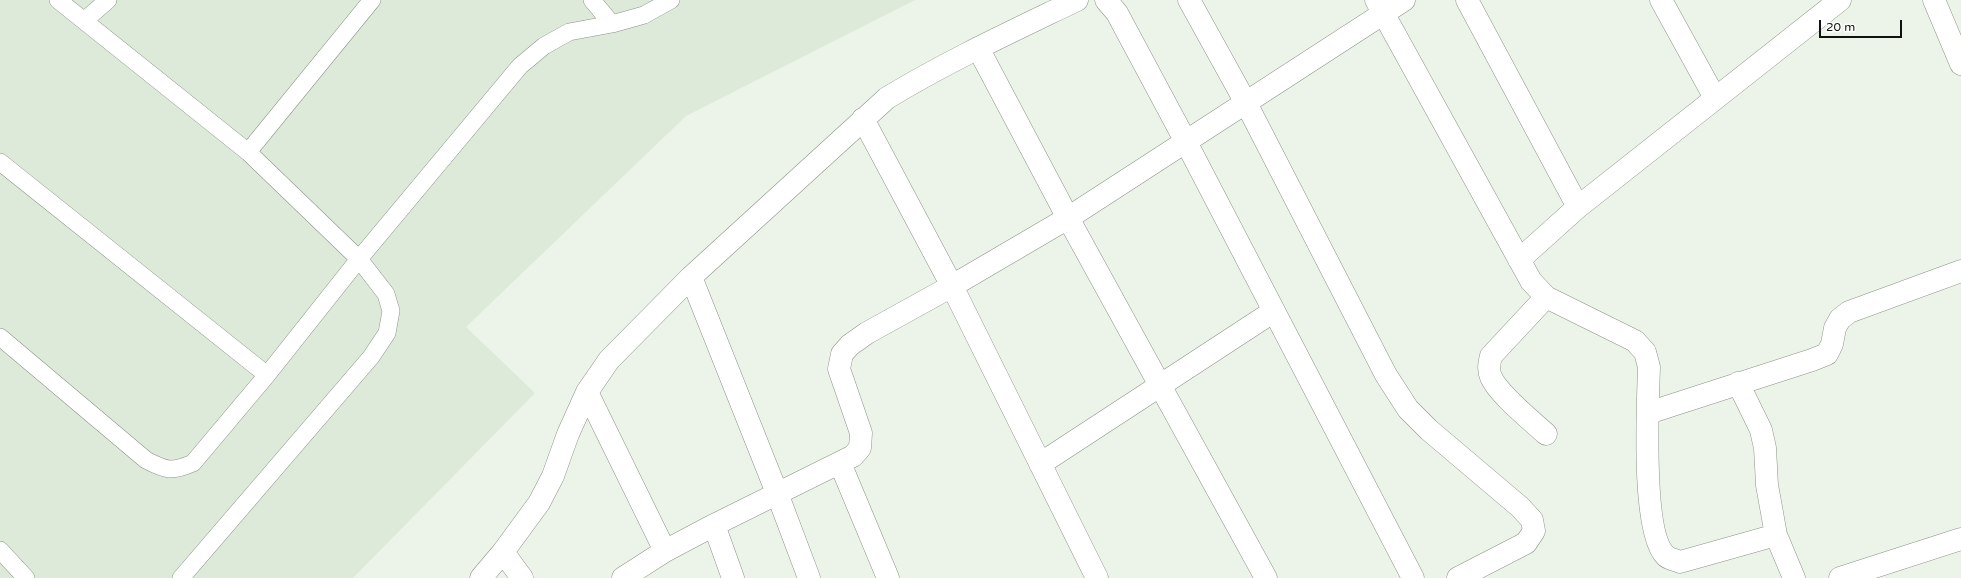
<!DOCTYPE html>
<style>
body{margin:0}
#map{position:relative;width:1961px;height:578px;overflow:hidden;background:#ecf3e8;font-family:"Varela Round",sans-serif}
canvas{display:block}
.scale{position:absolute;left:1819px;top:20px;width:83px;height:18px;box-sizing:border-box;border:2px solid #0f120e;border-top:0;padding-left:5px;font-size:12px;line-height:14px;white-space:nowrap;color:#0f120e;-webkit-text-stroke:3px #fcfffb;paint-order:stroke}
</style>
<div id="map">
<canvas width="1961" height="578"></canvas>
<div class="scale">20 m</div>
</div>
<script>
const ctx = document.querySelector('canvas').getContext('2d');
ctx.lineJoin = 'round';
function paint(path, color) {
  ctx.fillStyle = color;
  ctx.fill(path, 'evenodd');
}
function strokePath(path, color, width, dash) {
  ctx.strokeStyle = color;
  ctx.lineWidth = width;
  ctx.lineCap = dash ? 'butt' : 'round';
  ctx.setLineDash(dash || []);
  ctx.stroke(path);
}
paint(new Path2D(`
 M 0,0 L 915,0 L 686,116 L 466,327 L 535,393 L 353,578 L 0,578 Z`), '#deead9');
const service = new Path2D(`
 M 58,0 L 248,152 L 359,259 L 386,294 L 391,311 L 387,333 L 371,357 L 181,578
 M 592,0 L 612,24
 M 85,20 L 108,0
 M 248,152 L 372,0
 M 0,162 L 267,375
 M 0,337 L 146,460 C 167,471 172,472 193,463 L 267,375 L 359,259 L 520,66 L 544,46 L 569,32 L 612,24 L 644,15 L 671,0
 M 0,550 L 26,578`);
const minor = new Path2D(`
 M 1106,0 L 1117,13 L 1186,142 L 1413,578
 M 1189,0 L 1246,103 L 1386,375 L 1408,409 L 1429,430 L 1520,507 L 1532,520 L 1534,531 L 1526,543 L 1458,578
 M 1376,0 L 1531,281 L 1546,297 L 1635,341 L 1645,352 L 1649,367 C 1648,401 1641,534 1666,556 C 1669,559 1676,560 1680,562 L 1776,535
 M 1467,0 L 1578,207
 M 1661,0 L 1715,98
 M 1934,0 L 1961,64
 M 978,48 L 1068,218 L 1266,578
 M 863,119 L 952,286 L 1097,578
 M 1519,260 L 1578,207 L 1840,0
 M 691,277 L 777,493 L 809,578
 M 1546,297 L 1491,356 C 1489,364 1488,370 1491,377 C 1498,394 1532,421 1546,434
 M 1738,383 L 1761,430 L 1765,448 L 1767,485 L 1776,535 L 1794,578
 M 587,392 L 665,551
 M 1648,413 L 1812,360 L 1827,354 L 1832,344 L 1835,328 L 1840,319 L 1849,312 L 1961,271
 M 840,463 L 888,578
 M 1040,464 L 1274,311
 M 714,525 L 733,578
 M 503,552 L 522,578
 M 481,578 L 503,552 L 539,503 L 553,476 L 568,434 L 587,392 L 609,360 L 691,277 L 887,98 C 948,61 1013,31 1077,0
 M 623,578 L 665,551 L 714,525 L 853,456 L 860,448 L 861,433 L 839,369 L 842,354 L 850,345 L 867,333 L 952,286 L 1068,218 L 1404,0
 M 1840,578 L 1961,539`);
strokePath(service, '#8c9389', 18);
strokePath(minor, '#8c9389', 23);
strokePath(service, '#fff', 17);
strokePath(minor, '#fff', 22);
</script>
